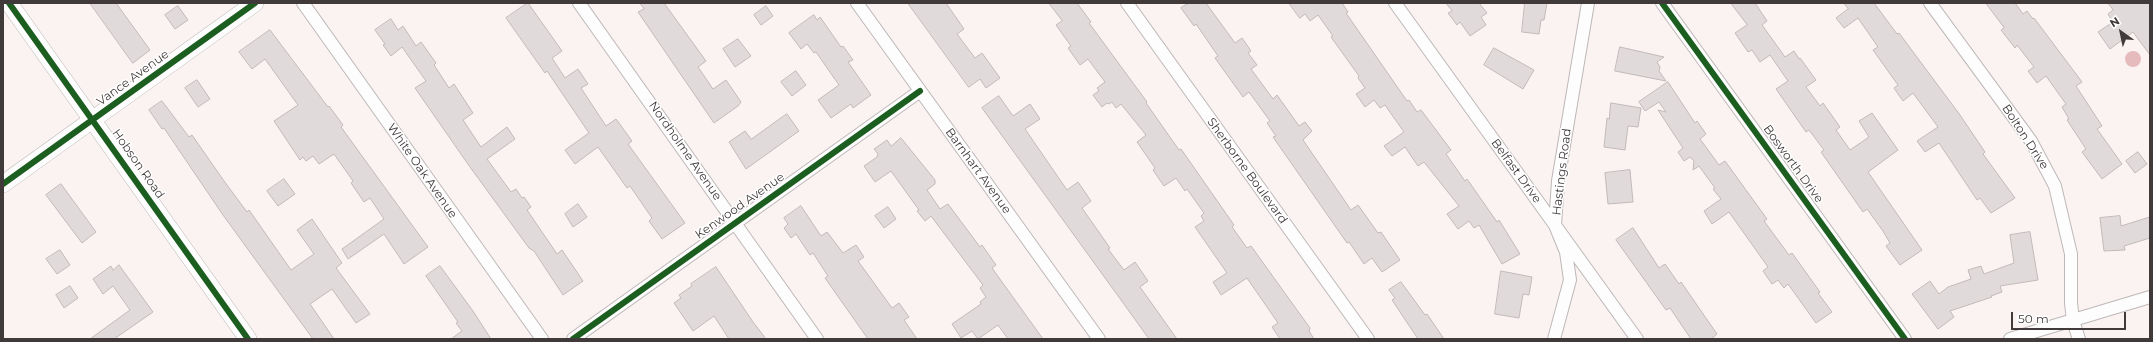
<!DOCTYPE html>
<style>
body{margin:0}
#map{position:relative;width:2153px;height:342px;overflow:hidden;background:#fbf2f2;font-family:Montserrat,sans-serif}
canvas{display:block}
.frame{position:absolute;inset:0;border:4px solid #403a3a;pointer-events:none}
.north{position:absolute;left:2101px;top:12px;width:40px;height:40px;-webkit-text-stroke:3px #fff;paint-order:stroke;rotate:327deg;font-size:11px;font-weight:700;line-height:16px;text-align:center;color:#403a3a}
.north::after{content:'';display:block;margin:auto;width:14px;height:18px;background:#403a3a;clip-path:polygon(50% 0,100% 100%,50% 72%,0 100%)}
.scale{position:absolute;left:2011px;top:312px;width:115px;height:18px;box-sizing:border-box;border:2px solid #403a3a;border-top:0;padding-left:5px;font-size:12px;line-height:14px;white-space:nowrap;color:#403a3a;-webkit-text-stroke:3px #fff;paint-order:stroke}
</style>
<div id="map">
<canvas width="2153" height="342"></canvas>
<div class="frame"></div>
<div class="north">N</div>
<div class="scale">50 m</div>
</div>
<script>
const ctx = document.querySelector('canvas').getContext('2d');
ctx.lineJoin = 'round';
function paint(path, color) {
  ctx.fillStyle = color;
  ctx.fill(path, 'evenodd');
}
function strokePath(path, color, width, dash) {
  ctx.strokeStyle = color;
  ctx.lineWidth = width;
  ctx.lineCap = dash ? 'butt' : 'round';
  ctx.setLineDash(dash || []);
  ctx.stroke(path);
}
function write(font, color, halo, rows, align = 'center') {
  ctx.font = font + ' Montserrat,sans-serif';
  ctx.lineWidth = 3;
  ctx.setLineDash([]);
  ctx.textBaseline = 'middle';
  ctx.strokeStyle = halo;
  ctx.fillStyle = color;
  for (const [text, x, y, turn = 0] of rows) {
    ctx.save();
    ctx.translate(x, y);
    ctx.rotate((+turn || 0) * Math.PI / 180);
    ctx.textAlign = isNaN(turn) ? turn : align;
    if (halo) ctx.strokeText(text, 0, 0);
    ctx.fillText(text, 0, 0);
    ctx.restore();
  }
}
paint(new Path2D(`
 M2125 59a8 8 0 1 1 16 0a8 8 0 1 1-16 0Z`), '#e6bbbe');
const building = new Path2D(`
 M 90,3 L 116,3 L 150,50 L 133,63 Z
 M 528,3 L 562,51 L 552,58 L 565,78 L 578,69 L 588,84 L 581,88 L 606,126 L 616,119 L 632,141 L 628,144 L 685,223 L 662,239 L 649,221 L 652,218 L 630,186 L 627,188 L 598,147 L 575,164 L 565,150 L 589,133 L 547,71 L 545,73 L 506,18 Z
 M 640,3 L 664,3 L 706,61 L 698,67 L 713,89 L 726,80 L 741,102 L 738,106 L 714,123 L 638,12 L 644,9 Z
 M 908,3 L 946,3 L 964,29 L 957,34 L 975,58 L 982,53 L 1000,78 L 986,88 L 980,79 L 969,87 Z
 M 1049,3 L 1077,3 L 1091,22 L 1089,23 L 1147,102 L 1146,103 L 1179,150 L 1181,149 L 1234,225 L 1232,227 L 1247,248 L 1251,246 L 1310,328 L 1309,331 L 1314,339 L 1280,339 L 1272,327 L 1278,323 L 1247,278 L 1221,295 L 1213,282 L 1227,273 L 1195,227 L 1204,221 L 1201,216 L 1204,213 L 1187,189 L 1185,191 L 1176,178 L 1164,186 L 1153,170 L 1155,168 L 1137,142 L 1146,135 L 1121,104 L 1116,108 L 1112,102 L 1109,104 L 1107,103 L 1102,107 L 1093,95 L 1099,91 L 1097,88 L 1105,82 L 1088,59 L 1080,65 L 1068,48 L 1071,46 L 1056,25 L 1062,21 Z
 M 1189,3 L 1206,3 L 1235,43 L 1242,38 L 1251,51 L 1248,53 L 1257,65 L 1251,69 L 1273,99 L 1277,95 L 1299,126 L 1305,122 L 1312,131 L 1303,140 L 1351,210 L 1358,205 L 1378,233 L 1381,232 L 1400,260 L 1382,272 L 1372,258 L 1364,264 L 1349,242 L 1347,243 L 1273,137 L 1276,136 L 1267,123 L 1270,121 L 1249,92 L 1243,97 L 1215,58 L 1218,56 L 1196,24 L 1194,26 L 1181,8 Z
 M 1289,3 L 1342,3 L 1348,12 L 1346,13 L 1407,101 L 1409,100 L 1417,112 L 1421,110 L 1451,150 L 1446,154 L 1465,181 L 1467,179 L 1497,222 L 1499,220 L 1520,254 L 1502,264 L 1479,225 L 1474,228 L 1469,221 L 1458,229 L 1447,214 L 1459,206 L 1424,162 L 1418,166 L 1405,147 L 1392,156 L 1384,146 L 1404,132 L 1385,105 L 1380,108 L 1374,100 L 1365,107 L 1356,94 L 1365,88 L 1358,78 L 1359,76 L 1331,37 L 1333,36 L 1318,15 L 1310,21 L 1305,14 L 1300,18 Z
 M 1446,3 L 1479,3 L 1487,13 L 1481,17 L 1486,25 L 1470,36 L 1460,22 L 1457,25 L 1448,13 L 1452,11 Z
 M 1525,3 L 1547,3 L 1544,20 L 1541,20 L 1539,34 L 1522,32 Z
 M 1731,3 L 1755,3 L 1767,21 L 1762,25 L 1785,57 L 1794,51 L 1799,59 L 1800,58 L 1816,80 L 1806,87 L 1820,106 L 1823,103 L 1840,127 L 1836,130 L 1850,150 L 1869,137 L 1859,121 L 1872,113 L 1898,150 L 1868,172 L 1922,250 L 1900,265 L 1886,246 L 1890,243 L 1883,231 L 1867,209 L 1863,212 L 1821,152 L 1824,150 L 1809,130 L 1806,132 L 1776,89 L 1788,81 L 1770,55 L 1760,62 L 1752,50 L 1748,52 L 1735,33 L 1747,25 Z
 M 1844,3 L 1874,3 L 1897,34 L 1899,33 L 1960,115 L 1985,152 L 1983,154 L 2015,198 L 1991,213 L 1980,198 L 1977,200 L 1939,143 L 1925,152 L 1917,141 L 1938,127 L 1913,93 L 1903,101 L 1894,88 L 1898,85 L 1873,50 L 1878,47 L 1858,18 L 1844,28 L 1836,18 L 1848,9 Z
 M 1986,3 L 2015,3 L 2023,14 L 2027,11 L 2033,19 L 2034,18 L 2082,82 L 2076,86 L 2102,126 L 2097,129 L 2122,164 L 2102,179 L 2082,152 L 2086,149 L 2067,120 L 2069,119 L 2062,107 L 2066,104 L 2046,76 L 2037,83 L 2028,71 L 2034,67 L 2017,45 L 2015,48 L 2001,30 L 2004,28 Z
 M 2108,3 L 2150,3 L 2150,55 L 2133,32 L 2110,49 L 2098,32 L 2113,22 L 2108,14 L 2113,10 Z
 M 178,6 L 188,20 L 175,29 L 165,15 Z
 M 766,6 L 773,16 L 761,25 L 754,15 Z
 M 814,15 L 817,20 L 820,17 L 841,47 L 843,46 L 853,60 L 848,62 L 871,95 L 853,108 L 851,104 L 831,118 L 818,100 L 839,85 L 816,52 L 814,53 L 807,44 L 801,49 L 789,33 Z
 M 391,19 L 398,30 L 403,26 L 416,46 L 421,42 L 436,63 L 434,65 L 449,88 L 454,84 L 473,113 L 463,120 L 481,147 L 507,127 L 515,139 L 487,159 L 511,192 L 516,189 L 522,198 L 524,197 L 531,207 L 527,210 L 557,254 L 562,250 L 583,281 L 563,295 L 534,251 L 529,248 L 470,167 L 415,88 L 426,81 L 402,47 L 391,56 L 383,45 L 385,44 L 375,30 Z
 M 270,30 L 328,107 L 329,106 L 343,125 L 341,127 L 428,247 L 404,264 L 384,234 L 348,259 L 342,249 L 384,219 L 370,198 L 364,202 L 351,183 L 353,181 L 334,154 L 319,164 L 313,156 L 306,161 L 303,157 L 300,160 L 274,121 L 298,105 L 265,59 L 252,69 L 239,52 Z
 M 738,39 L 751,56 L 735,67 L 723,49 Z
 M 1620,47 L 1664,57 L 1657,62 L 1660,67 L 1659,71 L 1666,81 L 1615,71 Z
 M 1494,48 L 1534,70 L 1523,89 L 1484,65 Z
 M 796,71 L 806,85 L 792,96 L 781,82 Z
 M 197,80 L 210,99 L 198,107 L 185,88 Z
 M 1668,82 L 1695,123 L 1697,121 L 1706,134 L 1700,139 L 1719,165 L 1725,161 L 1767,219 L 1764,221 L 1789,255 L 1792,253 L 1820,292 L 1818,293 L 1832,312 L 1816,323 L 1788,284 L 1784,288 L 1778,280 L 1772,284 L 1763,271 L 1768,267 L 1729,212 L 1712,224 L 1704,211 L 1721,199 L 1713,189 L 1715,188 L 1699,166 L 1693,170 L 1694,161 L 1690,157 L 1684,161 L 1678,152 L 1683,148 L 1658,110 L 1666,112 L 1659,102 L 1645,111 L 1639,102 Z
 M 999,96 L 1013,116 L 1030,104 L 1040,119 L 1025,129 L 1067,190 L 1078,182 L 1091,201 L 1082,208 L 1110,248 L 1108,249 L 1124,270 L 1135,262 L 1148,281 L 1140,287 L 1177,339 L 1149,339 L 1121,300 L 982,108 Z
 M 162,101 L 189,137 L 192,135 L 224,181 L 247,212 L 249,210 L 291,270 L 314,254 L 297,230 L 312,219 L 342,263 L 336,268 L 370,314 L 356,323 L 332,289 L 310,304 L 334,339 L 313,339 L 223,215 L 164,128 L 162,129 L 149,110 Z
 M 1611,103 L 1641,108 L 1638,127 L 1628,126 L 1625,150 L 1604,147 L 1607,118 L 1609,119 Z
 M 787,114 L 799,131 L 746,169 L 729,142 L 745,131 L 751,139 Z
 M 901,138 L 935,180 L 935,184 L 927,190 L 940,209 L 948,204 L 980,247 L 982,245 L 996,265 L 992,268 L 1043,339 L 1008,339 L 998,325 L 978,339 L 972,331 L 961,338 L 952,324 L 981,304 L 980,302 L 986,297 L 980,288 L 983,285 L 931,216 L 925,221 L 917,211 L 919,210 L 891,171 L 875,182 L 864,166 L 877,157 L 878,154 L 874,149 L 887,140 L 891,146 Z
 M 2138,152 L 2147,164 L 2135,173 L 2126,161 Z
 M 1630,170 L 1633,202 L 1608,204 L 1605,173 Z
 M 284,179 L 295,194 L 278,206 L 267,191 Z
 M 61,184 L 96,232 L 82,243 L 46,195 Z
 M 578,204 L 587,217 L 573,227 L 565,214 Z
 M 801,206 L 821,236 L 827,232 L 843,253 L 856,245 L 864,257 L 858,261 L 892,308 L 899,303 L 909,317 L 904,320 L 917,339 L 868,339 L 825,278 L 828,276 L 813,253 L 810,255 L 796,234 L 791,238 L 784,228 L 788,224 L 784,218 Z
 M 888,207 L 896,219 L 884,228 L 875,216 Z
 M 2120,216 L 2121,226 L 2150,217 L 2150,238 L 2124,246 L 2125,250 L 2104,251 L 2100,218 Z
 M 1633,228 L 1659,268 L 1665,264 L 1679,284 L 1681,282 L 1717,334 L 1711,339 L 1691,339 L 1670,308 L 1666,310 L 1616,240 Z
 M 2030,232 L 2038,280 L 2000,286 L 2002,292 L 1991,296 L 1992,297 L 1950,311 L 1954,317 L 1938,329 L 1912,294 L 1930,281 L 1939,294 L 1948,287 L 1971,279 L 1968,270 L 1981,266 L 1984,274 L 2014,263 L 2010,235 Z
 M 60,250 L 70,265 L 57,274 L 46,259 Z
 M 119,265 L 153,312 L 114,339 L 90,339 L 130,310 L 113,286 L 103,294 L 93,279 L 111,266 L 113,270 Z
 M 440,266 L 473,311 L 491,339 L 451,339 L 462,331 L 456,323 L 458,322 L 426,276 Z
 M 716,267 L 753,322 L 766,339 L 729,339 L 714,316 L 693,331 L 674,303 L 681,298 L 679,295 L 692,286 L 691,284 Z
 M 1501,271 L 1532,277 L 1529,295 L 1523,294 L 1519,318 L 1495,314 Z
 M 1401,282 L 1425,315 L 1427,314 L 1444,339 L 1418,339 L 1392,300 L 1395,298 L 1389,290 Z
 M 70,286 L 78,298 L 64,308 L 56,295 Z`);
paint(building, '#e0dada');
strokePath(building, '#c1baba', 1);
const street = new Path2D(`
 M 303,3 L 542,339
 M 579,3 L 817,339
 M 857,3 L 1099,339
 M 1127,3 L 1368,339
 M 1395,3 L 1637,339
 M 1662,3 L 1905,339
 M 1930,3 L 2031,141 L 2055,186 L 2071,254 L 2071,303 L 2073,321 L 2079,339
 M 573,339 L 920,91
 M 1554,339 L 1570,280 L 1566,252 L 1555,225 L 1558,181 L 1588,3
 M 2010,339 L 2150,297`);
const secondary = new Path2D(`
 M 9,3 L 248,339
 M 3,184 L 255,3`);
strokePath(street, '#beb8b8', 14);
strokePath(secondary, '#beb8b8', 18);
strokePath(street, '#fefdfd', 12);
strokePath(secondary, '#fefdfd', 17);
strokePath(new Path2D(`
 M 9,3 L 248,339
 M 1662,3 L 1905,339
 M 3,184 L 255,3
 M 573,339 L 920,91`), '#1b5e20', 6);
write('12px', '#403a3a', '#fff', [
 ["Vance Avenue",133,78,-36],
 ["Bolton Drive",2025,137,57],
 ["Nordholme Avenue",685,151,55],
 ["Hobson Road",138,164,55],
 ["Bosworth Drive",1793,164,54],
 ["White Oak Avenue",422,171,55],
 ["Barnhart Avenue",978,171,54],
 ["Sherborne Boulevard",1247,171,54],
 ["Belfast Drive",1516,171,54],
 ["Hastings Road",1562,172,-83],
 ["Kenwood Avenue",740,206,-35]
]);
</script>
